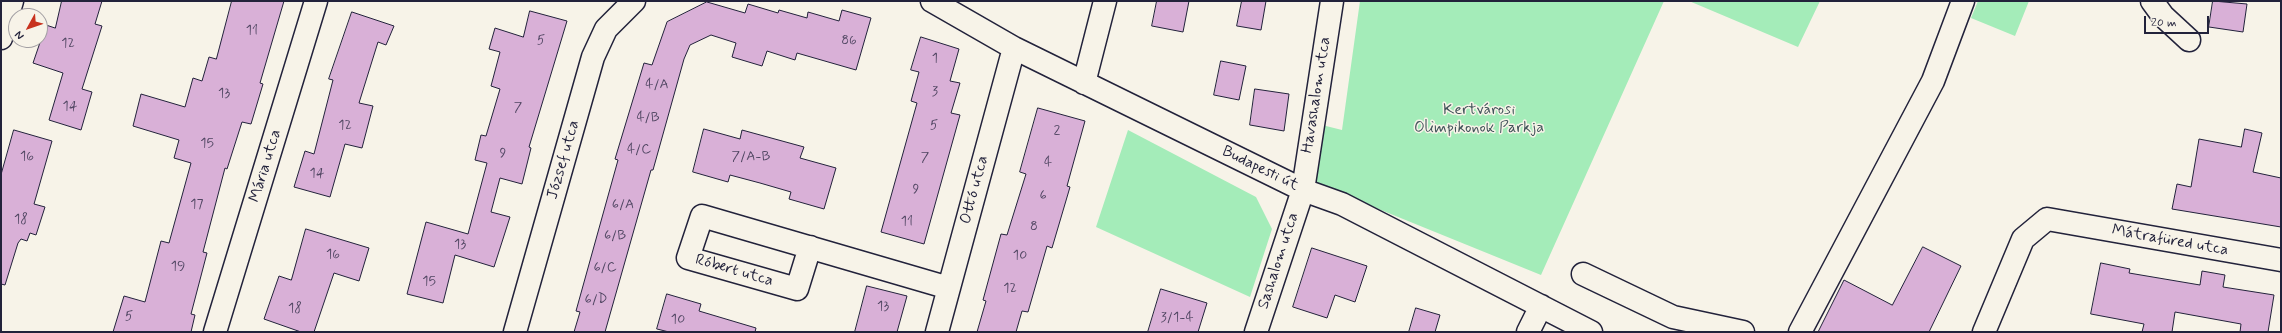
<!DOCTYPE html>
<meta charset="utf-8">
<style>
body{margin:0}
#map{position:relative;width:2282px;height:333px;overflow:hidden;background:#f7f3e8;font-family:Mynerve,sans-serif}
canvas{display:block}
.frame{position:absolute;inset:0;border:2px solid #22223b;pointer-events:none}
.north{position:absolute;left:8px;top:8px;width:40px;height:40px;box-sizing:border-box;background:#f7f3e8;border:1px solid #a29fa3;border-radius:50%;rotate:230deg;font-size:11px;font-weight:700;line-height:16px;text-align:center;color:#22223b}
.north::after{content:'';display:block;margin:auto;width:14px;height:18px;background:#c8321e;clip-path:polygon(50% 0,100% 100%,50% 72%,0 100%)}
.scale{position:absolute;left:2144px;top:16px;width:65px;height:18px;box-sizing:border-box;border:2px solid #22223b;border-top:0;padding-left:5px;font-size:12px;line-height:14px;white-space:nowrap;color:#22223b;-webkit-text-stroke:3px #f7f3e8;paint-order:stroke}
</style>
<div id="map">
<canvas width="2282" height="333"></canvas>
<div class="frame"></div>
<div class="north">N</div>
<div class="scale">20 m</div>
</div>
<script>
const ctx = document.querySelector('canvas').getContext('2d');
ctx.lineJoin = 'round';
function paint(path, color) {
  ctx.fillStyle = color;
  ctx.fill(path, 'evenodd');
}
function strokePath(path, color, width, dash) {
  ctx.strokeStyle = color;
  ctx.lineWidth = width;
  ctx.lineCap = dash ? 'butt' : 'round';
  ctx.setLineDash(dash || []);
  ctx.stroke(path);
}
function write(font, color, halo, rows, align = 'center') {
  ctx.font = font + ' Mynerve,sans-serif';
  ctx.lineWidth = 3;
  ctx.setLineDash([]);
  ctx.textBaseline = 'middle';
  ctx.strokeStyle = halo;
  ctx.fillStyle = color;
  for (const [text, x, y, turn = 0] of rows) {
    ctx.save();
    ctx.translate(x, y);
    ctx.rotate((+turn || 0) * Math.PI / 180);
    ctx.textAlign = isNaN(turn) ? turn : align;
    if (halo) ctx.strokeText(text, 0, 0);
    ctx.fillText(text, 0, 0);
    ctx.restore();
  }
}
paint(new Path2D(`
 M 1360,1 L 1664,1 L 1541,275 L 1307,180 L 1318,124 L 1342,130 Z
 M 1689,1 L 1820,1 L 1798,47 Z
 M 1978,1 L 2029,1 L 2015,36 L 1971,18 Z
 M 1128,130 L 1256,197 L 1272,229 L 1250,297 L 1096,227 Z`), '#a4ecb9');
const building = new Path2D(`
 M 62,1 L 102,1 L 95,24 L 102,26 L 82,89 L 92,92 L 81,130 L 49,120 L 63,73 L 33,63 L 46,25 L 55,28 Z
 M 232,1 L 284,1 L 260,83 L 263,84 L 251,124 L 242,122 L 227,169 L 225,168 L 203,252 L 207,253 L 191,314 L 195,315 L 191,332 L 113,332 L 124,296 L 145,302 L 161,241 L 169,243 L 191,163 L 174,158 L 179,140 L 133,126 L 141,94 L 185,107 L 193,78 L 202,81 L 209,57 L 216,59 Z
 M 1157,1 L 1189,1 L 1183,32 L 1152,26 Z
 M 1242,1 L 1266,1 L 1261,30 L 1237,26 Z
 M 2213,1 L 2247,4 L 2243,32 L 2209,27 Z
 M 707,2 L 745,13 L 748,4 L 778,13 L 779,10 L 807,18 L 808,12 L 839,21 L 842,10 L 871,18 L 856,70 L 797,53 L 795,60 L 767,51 L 762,66 L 732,57 L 736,43 L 711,35 L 690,45 L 684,59 L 653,170 L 651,170 L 605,332 L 574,332 L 580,312 L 576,311 L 618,160 L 615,159 L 644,63 L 652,65 L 667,22 Z
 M 530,11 L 567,21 L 529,147 L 531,148 L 522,184 L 500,178 L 491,212 L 510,217 L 494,267 L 455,255 L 443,303 L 407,294 L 426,222 L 468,234 L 487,163 L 475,160 L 481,135 L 486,136 L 500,89 L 491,86 L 500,52 L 489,49 L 495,28 L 523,37 Z
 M 352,12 L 394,26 L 386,45 L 378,42 L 359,103 L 373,106 L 362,148 L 345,144 L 330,197 L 294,187 L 305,151 L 314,154 L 333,80 L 329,79 Z
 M 921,37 L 959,49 L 950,81 L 960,83 L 951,113 L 960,115 L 924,244 L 881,232 L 917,103 L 911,101 L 919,72 L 911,70 Z
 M 1221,61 L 1246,66 L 1239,100 L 1214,95 Z
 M 1255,89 L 1289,94 L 1284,131 L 1250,125 Z
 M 1038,108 L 1085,121 L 1067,186 L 1070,187 L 1052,248 L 1047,246 L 1028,312 L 1022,311 L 1016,332 L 977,332 L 986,301 L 983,300 L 1001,234 L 1007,235 L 1026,174 L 1020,172 Z
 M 704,129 L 740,139 L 742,130 L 804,147 L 800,158 L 836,168 L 824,209 L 789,199 L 791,192 L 760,183 L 730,175 L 728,182 L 693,172 Z
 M 2245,129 L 2262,133 L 2253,172 L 2281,178 L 2281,227 L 2172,209 L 2177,184 L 2191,187 L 2199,139 L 2241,147 Z
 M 14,130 L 52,141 L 34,204 L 45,207 L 36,235 L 30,233 L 27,241 L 21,239 L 18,243 L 5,285 L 1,284 L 1,175 Z
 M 306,229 L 369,248 L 359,281 L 334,273 L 314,332 L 301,332 L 264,319 L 279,276 L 291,280 Z
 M 1923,247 L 1961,266 L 1929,332 L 1818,332 L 1844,280 L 1892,305 Z
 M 1312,248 L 1367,266 L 1355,302 L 1335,295 L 1327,318 L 1293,307 Z
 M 2101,263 L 2130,269 L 2129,273 L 2200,285 L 2202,271 L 2225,275 L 2223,287 L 2274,295 L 2268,332 L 2240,332 L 2241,324 L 2175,312 L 2172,332 L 2142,332 L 2144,324 L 2091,314 Z
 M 867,286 L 907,296 L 897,332 L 855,332 Z
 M 1161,289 L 1207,303 L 1198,332 L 1148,332 Z
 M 667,294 L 701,304 L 699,311 L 756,328 L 755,332 L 669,332 L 657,329 Z
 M 1416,308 L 1440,315 L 1435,332 L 1409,332 Z`);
paint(building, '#d9b0d7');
strokePath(building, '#22223b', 1);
const minor = new Path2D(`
 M 932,1 L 1014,48 L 1303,190 L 1342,204 L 1591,332
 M 2152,1 L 2163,16 L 2189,40
 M 1,38 L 12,1
 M 1084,83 L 1105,1
 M 810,247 L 797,289 L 688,258 L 702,216 L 949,288
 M 1583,274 L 1673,317 L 1743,332
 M 215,332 L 316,1
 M 515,332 L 593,57 L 606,29 L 634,1
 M 937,332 L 1014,48
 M 1256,332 L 1303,190 L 1332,1
 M 1528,332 L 1541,306
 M 1800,332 L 1933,81 L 1963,1
 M 1984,332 L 2023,239 L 2047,219 L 2281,260`);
strokePath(minor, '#22223b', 25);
strokePath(minor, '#f7f3e8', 22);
write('14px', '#504662', null, [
 ["11",252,31],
 ["5",541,41],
 ["86",849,41],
 ["12",68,44],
 ["1",935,59],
 ["4/A",657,85],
 ["3",935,92],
 ["13",224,94],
 ["14",70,107],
 ["7",518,108],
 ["4/B",648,118],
 ["12",345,126],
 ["5",934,126],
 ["2",1057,131],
 ["15",207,144],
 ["4/C",639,150],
 ["9",503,154],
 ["16",27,157],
 ["7/A-B",751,157],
 ["7",925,158],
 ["4",1048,163],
 ["14",317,174],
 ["9",916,190],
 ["6",1043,196],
 ["17",197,205],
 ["6/A",623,205],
 ["18",21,220],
 ["11",907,222],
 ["8",1034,227],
 ["6/B",615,236],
 ["13",460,245],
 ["16",333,255],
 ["10",1020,256],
 ["19",178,267],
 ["6/C",605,268],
 ["15",429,282],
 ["12",1010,289],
 ["6/D",596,300],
 ["13",883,307],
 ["18",295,309],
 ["5",129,317],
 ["3/1-4",1177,318],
 ["10",678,320]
]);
write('16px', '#22223b', '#f7f3e8', [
 ["Havashalom utca",1317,95,-81],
 ["József utca",564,160,-74],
 ["Mária utca",266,166,-73],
 ["Budapesti út",1260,169,26],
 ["Ottó utca",975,190,-75],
 ["Mátrafüred utca",2170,241,10],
 ["Sashalom utca",1279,261,-72],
 ["Róbert utca",734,271,16]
]);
write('16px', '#42545a', '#f7f3e8', [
 ["Kertvárosi",1479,111],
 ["Olimpikonok Parkja",1479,129]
]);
</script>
